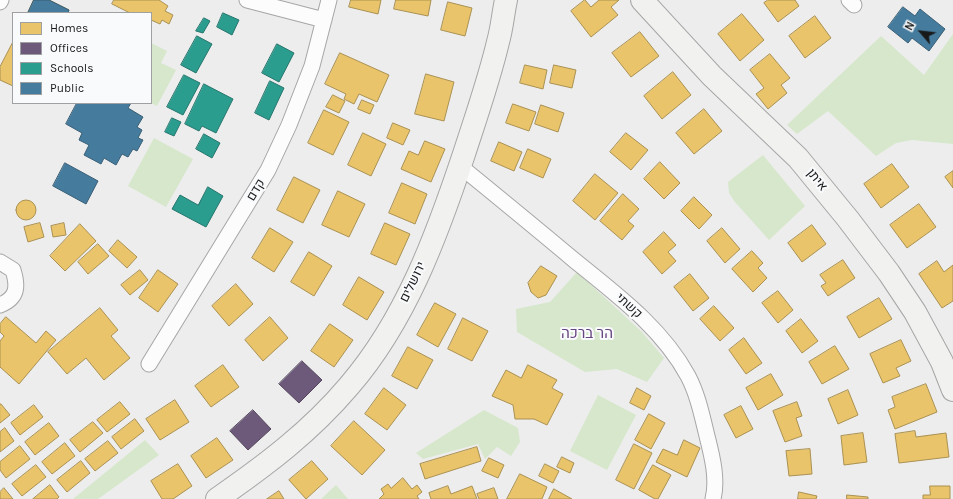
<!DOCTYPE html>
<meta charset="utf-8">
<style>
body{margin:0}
#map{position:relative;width:953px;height:499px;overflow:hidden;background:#ededed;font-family:Karla,sans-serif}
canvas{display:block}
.legend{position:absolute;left:12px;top:12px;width:140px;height:92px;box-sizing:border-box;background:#f9fafc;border:1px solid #9fa0a1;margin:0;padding:5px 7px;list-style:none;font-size:12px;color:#181919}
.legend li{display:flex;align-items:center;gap:8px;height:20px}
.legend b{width:20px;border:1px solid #9fa0a1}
.north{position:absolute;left:901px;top:12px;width:40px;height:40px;-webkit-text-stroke:3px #f9fafc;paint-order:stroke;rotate:298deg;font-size:11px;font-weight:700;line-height:16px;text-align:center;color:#181919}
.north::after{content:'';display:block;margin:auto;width:14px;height:18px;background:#181919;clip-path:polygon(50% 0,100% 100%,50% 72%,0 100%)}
</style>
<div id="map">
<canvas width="953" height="499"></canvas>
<ul class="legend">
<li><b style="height:11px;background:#e9c46a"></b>Homes</li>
<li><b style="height:11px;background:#6d597a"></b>Offices</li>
<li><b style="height:11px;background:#2a9d8f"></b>Schools</li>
<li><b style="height:11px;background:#457b9d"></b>Public</li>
</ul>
<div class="north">N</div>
</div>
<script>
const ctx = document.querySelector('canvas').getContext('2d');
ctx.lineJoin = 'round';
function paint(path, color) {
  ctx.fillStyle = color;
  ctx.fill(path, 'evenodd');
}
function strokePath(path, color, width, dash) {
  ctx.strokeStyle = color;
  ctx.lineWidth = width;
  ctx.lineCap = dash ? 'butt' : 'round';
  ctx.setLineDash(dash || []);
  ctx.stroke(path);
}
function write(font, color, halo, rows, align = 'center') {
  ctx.font = font + ' Karla,Heebo,sans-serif';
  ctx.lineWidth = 4;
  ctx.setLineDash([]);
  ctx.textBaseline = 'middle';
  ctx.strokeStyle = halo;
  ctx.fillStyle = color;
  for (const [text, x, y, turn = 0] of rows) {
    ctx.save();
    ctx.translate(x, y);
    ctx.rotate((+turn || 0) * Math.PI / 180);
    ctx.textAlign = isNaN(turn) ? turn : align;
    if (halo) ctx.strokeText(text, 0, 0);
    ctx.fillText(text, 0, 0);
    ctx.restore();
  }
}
paint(new Path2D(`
 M 953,34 L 953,144 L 912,140 L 896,143 L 876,156 L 828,111 L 797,134 L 787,125 L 881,36 L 924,75 Z
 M 151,43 L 167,51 L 161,63 L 176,70 L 157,106 L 151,103 Z
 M 154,138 L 193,159 L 166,207 L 128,186 Z
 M 763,155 L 805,206 L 769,240 L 735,202 L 729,193 L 728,182 Z
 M 577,272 L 642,332 L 664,358 L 647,382 L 617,369 L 585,372 L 517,332 L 516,309 L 550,302 Z
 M 598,395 L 636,415 L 607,470 L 570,451 Z
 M 484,410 L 518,428 L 520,442 L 511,456 L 497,447 L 485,459 L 478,444 L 423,459 L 416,453 Z
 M 145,440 L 159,455 L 98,499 L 73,499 Z
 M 336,485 L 348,499 L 321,499 Z`), '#d6e7cb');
const homes = new Path2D(`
 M 34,0 L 49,0 L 69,10 L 68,13 L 28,13 Z
 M 114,0 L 159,0 L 168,6 L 165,11 L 173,15 L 169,24 L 162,20 L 160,24 L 151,20 L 151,13 L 130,13 L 112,4 Z
 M 351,0 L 381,0 L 378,14 L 349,7 Z
 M 396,0 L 431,0 L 428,16 L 394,9 Z
 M 585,0 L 591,7 L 599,0 L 619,0 L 611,7 L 618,15 L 591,37 L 571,11 Z
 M 768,0 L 795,0 L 799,6 L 778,22 L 764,3 Z
 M 448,2 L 472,8 L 465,36 L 441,30 Z
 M 742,14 L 764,40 L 740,61 L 718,34 Z
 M 815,16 L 831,38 L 805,58 L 789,36 Z
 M 640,32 L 659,56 L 631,77 L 612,53 Z
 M 13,42 L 13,86 L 0,80 L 0,67 Z
 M 340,53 L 389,75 L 377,102 L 359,94 L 354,104 L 344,99 L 346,94 L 325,84 Z
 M 770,54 L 790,78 L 781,85 L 787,93 L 768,109 L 756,94 L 764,88 L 750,70 Z
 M 525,65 L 547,70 L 543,89 L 520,83 Z
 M 554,65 L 576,70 L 572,88 L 550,83 Z
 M 673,72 L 691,95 L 662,119 L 644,96 Z
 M 426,74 L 454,82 L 444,121 L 415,114 Z
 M 333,95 L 345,101 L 339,113 L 326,107 Z
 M 362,100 L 374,105 L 370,114 L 358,109 Z
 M 513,104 L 536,112 L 529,131 L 506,123 Z
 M 541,105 L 564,113 L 558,132 L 535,124 Z
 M 704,109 L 722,131 L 694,154 L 676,133 Z
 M 324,110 L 349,122 L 333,155 L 308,143 Z
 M 393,123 L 410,130 L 403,145 L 387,138 Z
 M 363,133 L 386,144 L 371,176 L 348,165 Z
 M 626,133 L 648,150 L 631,170 L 610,152 Z
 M 425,141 L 445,149 L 431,182 L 401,169 L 409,151 L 418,155 Z
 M 499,142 L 522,152 L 514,171 L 491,161 Z
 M 528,149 L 551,159 L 543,178 L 520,168 Z
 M 660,162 L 680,183 L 664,199 L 644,179 Z
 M 892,164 L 909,187 L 881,208 L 864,184 Z
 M 953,171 L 953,188 L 945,177 Z
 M 595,174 L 618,193 L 595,220 L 573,201 Z
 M 294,177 L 320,190 L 303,223 L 277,210 Z
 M 402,183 L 427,194 L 415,224 L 389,213 Z
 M 338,191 L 365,204 L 349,237 L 322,225 Z
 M 623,194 L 639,209 L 628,221 L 634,226 L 622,240 L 600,221 Z
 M 694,197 L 712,215 L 699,229 L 681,211 Z
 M16 210a10 10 0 1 1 20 0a10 10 0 1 1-20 0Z
 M 919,204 L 936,227 L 907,248 L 890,225 Z
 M 40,223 L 44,237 L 28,242 L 24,227 Z
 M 64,223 L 66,235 L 53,237 L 51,226 Z
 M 385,223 L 410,234 L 396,265 L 371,254 Z
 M 80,224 L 96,241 L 65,271 L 50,256 Z
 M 812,225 L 826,244 L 802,262 L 788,243 Z
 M 270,228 L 293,242 L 274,272 L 252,258 Z
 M 722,228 L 740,249 L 725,263 L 707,241 Z
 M 664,232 L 676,245 L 668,252 L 676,261 L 662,274 L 643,252 Z
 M 118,240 L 137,257 L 127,268 L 109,251 Z
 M 98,244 L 109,256 L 88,274 L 78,262 Z
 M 752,251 L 763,263 L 758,268 L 767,278 L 753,292 L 732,269 Z
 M 309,252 L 332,266 L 314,296 L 291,282 Z
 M 843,260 L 855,278 L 828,296 L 821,286 L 826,283 L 820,275 Z
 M 937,261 L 944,272 L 953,265 L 953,301 L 942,308 L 919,274 Z
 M 541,266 L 557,276 L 546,295 L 538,298 L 531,292 L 528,283 Z
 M 140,270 L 148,280 L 130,295 L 121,285 Z
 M 158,270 L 178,284 L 158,312 L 139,298 Z
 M 690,274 L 709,298 L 693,311 L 674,287 Z
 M 359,277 L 384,292 L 367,320 L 343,305 Z
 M 236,284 L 253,304 L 229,326 L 212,306 Z
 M 778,291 L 793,310 L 778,323 L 762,303 Z
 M 879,298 L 892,319 L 859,338 L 847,317 Z
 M 435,303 L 456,314 L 438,347 L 417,335 Z
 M 714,306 L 734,328 L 720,341 L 700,319 Z
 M 100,308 L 118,330 L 111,336 L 130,358 L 104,380 L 86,358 L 67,374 L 48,352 Z
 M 6,317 L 36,343 L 46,331 L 56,340 L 19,384 L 0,367 L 0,341 L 4,336 L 0,332 L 0,324 Z
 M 270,317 L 288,338 L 263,361 L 245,340 Z
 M 463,318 L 488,331 L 472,361 L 448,349 Z
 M 801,319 L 818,341 L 802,353 L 786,331 Z
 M 330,324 L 353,340 L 334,367 L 311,351 Z
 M 744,338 L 762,363 L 746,374 L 729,350 Z
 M 901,340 L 911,361 L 896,368 L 900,376 L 883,383 L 870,354 Z
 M 835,346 L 849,369 L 822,384 L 809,362 Z
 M 408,347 L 433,360 L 417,389 L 392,376 Z
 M 223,365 L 239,387 L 211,407 L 195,386 Z
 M 528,365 L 557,380 L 552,388 L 563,394 L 547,425 L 534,419 L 515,419 L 513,405 L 492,396 L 506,370 L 521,378 Z
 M 771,374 L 783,395 L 758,410 L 746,388 Z
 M 926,384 L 937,412 L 895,429 L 888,410 L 895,407 L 892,397 Z
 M 384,388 L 406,405 L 387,430 L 365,414 Z
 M 637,388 L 651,396 L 644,410 L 630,403 Z
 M 848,390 L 858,415 L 838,424 L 828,399 Z
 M 175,400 L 189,422 L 160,440 L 146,419 Z
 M 120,402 L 130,414 L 107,432 L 97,420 Z
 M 797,402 L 802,416 L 796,418 L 802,436 L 785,442 L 773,411 Z
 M 0,404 L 1,404 L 10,415 L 0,423 Z
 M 34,405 L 43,417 L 20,435 L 11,423 Z
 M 741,406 L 753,429 L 736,438 L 724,415 Z
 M 649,414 L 665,423 L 651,449 L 635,440 Z
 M 135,419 L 144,431 L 121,449 L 112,437 Z
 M 354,421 L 385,450 L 362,475 L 331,446 Z
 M 93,422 L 103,433 L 80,452 L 70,440 Z
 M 49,423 L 59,436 L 35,455 L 25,442 Z
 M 5,428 L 14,441 L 0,452 L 0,432 Z
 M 915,431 L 916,437 L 946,433 L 949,457 L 899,463 L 895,434 Z
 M 863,433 L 867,462 L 844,465 L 841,436 Z
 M 217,438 L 233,460 L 206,478 L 191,456 Z
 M 684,440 L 700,448 L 687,477 L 656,462 L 663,449 L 677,455 Z
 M 108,441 L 118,453 L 95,471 L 85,459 Z
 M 65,443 L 75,456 L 52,474 L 42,462 Z
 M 634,444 L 652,453 L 634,489 L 616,480 Z
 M 20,446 L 30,459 L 6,478 L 0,470 L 0,462 Z
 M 477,447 L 481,461 L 425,479 L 420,464 Z
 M 810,449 L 812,474 L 789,476 L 786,451 Z
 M 562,457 L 574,463 L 570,473 L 557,467 Z
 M 489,458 L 504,465 L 498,478 L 482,471 Z
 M 81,461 L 90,473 L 67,492 L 57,480 Z
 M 312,461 L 328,479 L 306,499 L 289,480 Z
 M 178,464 L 192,486 L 173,499 L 162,499 L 151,481 Z
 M 545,464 L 559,471 L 553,483 L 539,476 Z
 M 36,465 L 46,477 L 22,496 L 12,484 Z
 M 653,465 L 671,475 L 658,499 L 655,499 L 639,490 Z
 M 520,474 L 547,487 L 542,499 L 507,499 Z
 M 403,478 L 412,489 L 417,485 L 422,492 L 417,496 L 419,499 L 379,499 L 384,494 L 381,489 L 388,484 L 391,488 Z
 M 50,485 L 59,497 L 57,499 L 33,499 Z
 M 448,486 L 451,494 L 472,486 L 477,499 L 431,499 L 429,493 Z
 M 930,486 L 950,486 L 950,499 L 923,499 L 923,495 L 930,495 Z
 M 4,488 L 13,499 L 0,499 L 0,492 Z
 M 494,488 L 498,499 L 479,499 L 477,494 Z
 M 554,489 L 572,499 L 549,499 Z
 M 279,491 L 284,499 L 267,499 Z
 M 799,492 L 817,496 L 816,499 L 798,499 Z
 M 847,495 L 868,497 L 868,499 L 847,499 Z`);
paint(homes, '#e9c46a');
strokePath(homes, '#aa9152', 1);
const offices = new Path2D(`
 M 302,361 L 322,380 L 299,403 L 279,384 Z
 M 253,410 L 271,429 L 248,450 L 230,431 Z`);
paint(offices, '#6d597a');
strokePath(offices, '#54465d', 1);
const schools = new Path2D(`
 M 223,13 L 239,20 L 232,35 L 217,27 Z
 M 204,18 L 210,21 L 203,33 L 196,31 Z
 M 197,36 L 212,44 L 196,73 L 181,65 Z
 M 277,44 L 294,53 L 279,82 L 262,73 Z
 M 184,75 L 200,83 L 183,115 L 167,107 Z
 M 270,81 L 284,88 L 269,120 L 255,113 Z
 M 204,84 L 233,99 L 216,133 L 202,126 L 199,131 L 185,124 Z
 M 172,118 L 181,122 L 174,136 L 165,132 Z
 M 204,134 L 220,143 L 212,158 L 196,149 Z
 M 208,187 L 223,196 L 206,227 L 172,209 L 180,195 L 198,205 Z`);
paint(schools, '#2a9d8f');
strokePath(schools, '#25756c', 1);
const public = new Path2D(`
 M 34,0 L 49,0 L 69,10 L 68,13 L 28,13 Z
 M 903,7 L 915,16 L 920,9 L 945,29 L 929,51 L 912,38 L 908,43 L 888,27 Z
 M 77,103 L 131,103 L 128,108 L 143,117 L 137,127 L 142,130 L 138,138 L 143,140 L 137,151 L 133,149 L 128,157 L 122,154 L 116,165 L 104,158 L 101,164 L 84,155 L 89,145 L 79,140 L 82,133 L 66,124 Z
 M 65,163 L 98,181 L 86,204 L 53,186 Z`);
paint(public, '#457b9d');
strokePath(public, '#385e75', 1);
const street = new Path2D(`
 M 247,0 L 324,20
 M 849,0 L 854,5
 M 0,2 L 1,0
 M 460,166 C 498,197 536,228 574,260 C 616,294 662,328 688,376 C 698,395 702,416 707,436 C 712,456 718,479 713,499
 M 0,262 L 13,270 C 18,286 18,298 0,305
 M 149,364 L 268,170 L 289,125 L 312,66 L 329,0`);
const secondary = new Path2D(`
 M 642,0 L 712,76 L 798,158 L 848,219 L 889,273 L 915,312 L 942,362 L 953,390
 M 217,499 C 266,465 310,432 349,386 C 406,320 437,235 464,154 C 476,117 489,80 498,42 C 502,28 503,14 506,0`);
strokePath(street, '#a6a6a7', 17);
strokePath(secondary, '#a6a6a7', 24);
strokePath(street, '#fcfcfc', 15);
strokePath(secondary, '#f1f2f0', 22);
write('13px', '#181919', '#f9fafc', [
 ["איתן",817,180,51],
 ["קדם",256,190,-59],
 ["ירושלים",413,282,-64],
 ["קשתי",629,306,42]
]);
write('15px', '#66447f', '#f9fafc', [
 ["הר ברכה",587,334]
]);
</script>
